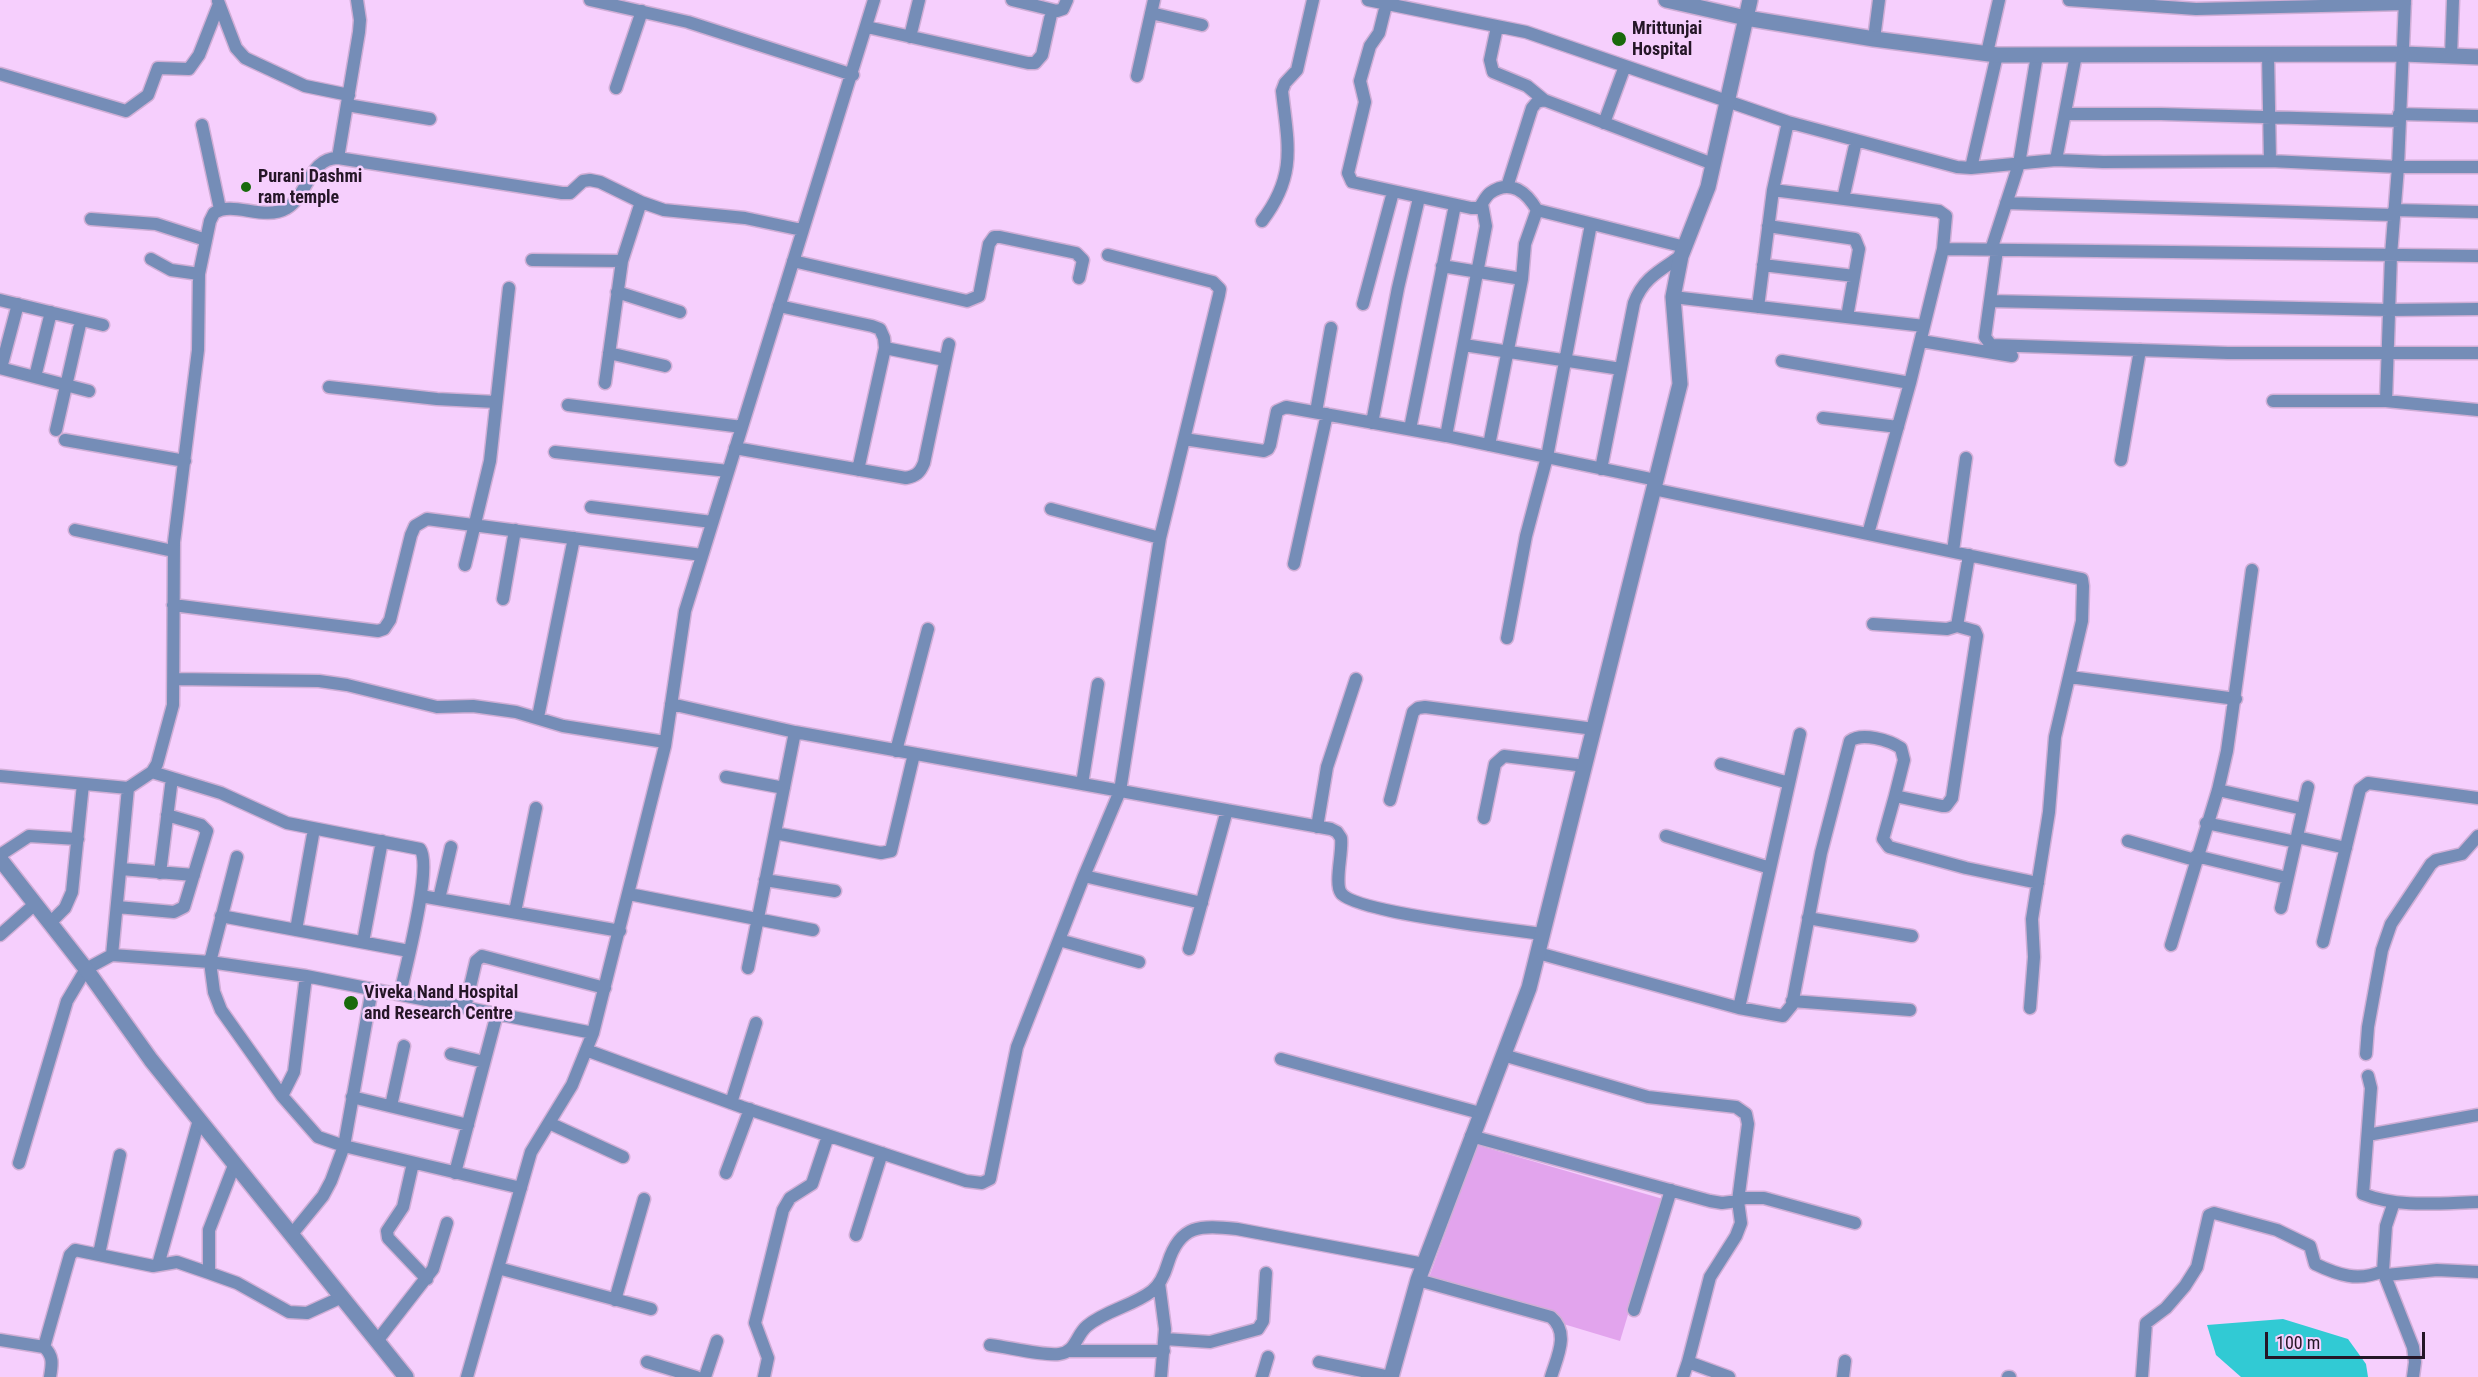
<!DOCTYPE html>
<style>
body{margin:0}
#map{position:relative;width:2478px;height:1377px;overflow:hidden;background:#f6cffd;font-family:"Roboto Condensed",sans-serif}
canvas{display:block}
.scale{position:absolute;left:2265px;top:1332px;width:160px;height:27px;box-sizing:border-box;border:3px solid #251627;border-top:0;padding-left:8px;font-size:18px;line-height:21px;white-space:nowrap;color:#251627;-webkit-text-stroke:4px #f6cffd;paint-order:stroke}
</style>
<div id="map">
<canvas width="2478" height="1377"></canvas>
<div class="scale">100 m</div>
</div>
<script>
const ctx = document.querySelector('canvas').getContext('2d');
ctx.lineJoin = 'round';
function paint(path, color) {
  ctx.fillStyle = color;
  ctx.fill(path, 'evenodd');
}
function strokePath(path, color, width, dash) {
  ctx.strokeStyle = color;
  ctx.lineWidth = width;
  ctx.lineCap = dash ? 'butt' : 'round';
  ctx.setLineDash(dash || []);
  ctx.stroke(path);
}
function write(font, color, halo, rows, align = 'center') {
  ctx.font = font + ' "Roboto Condensed",sans-serif';
  ctx.lineWidth = 5;
  ctx.setLineDash([]);
  ctx.textBaseline = 'middle';
  ctx.strokeStyle = halo;
  ctx.fillStyle = color;
  for (const [text, x, y, turn = 0] of rows) {
    ctx.save();
    ctx.translate(x, y);
    ctx.rotate((+turn || 0) * Math.PI / 180);
    ctx.textAlign = isNaN(turn) ? turn : align;
    if (halo) ctx.strokeText(text, 0, 0);
    ctx.fillText(text, 0, 0);
    ctx.restore();
  }
}
paint(new Path2D(`
 M 1477,1145 L 1663,1199 L 1620,1341 L 1427,1283 Z`), '#e2a4ed');
paint(new Path2D(`
 M 2283,1319 L 2348,1339 L 2366,1364 L 2368,1377 L 2241,1377 L 2216,1355 L 2207,1325 Z`), '#31cad4');
const minor = new Path2D(`
 M 590,0 L 688,22 L 853,75
 M 1012,0 L 1057,11 L 1063,9 L 1067,0
 M 1368,0 L 1526,32 L 1788,122 L 1957,167 L 1971,168 L 2056,160 L 2103,162 L 2270,161 L 2398,167 L 2478,167
 M 2069,0 L 2196,9 L 2405,4
 M 218,1 L 236,48 L 245,58 L 305,86 L 349,95
 M 1386,5 L 1379,33 L 1370,46 L 1360,81 L 1365,102 L 1348,173 L 1352,182 L 1471,208 L 1479,208 C 1483,203 1485,197 1490,193 C 1511,178 1527,193 1537,210
 M 1151,13 L 1202,25
 M 867,27 L 1028,63 L 1035,63 L 1042,55 L 1052,10
 M 1497,27 L 1490,60 L 1493,72 L 1527,86 L 1544,100
 M 910,37 L 919,0
 M 1874,39 L 1879,0
 M 1987,53 L 1999,0
 M 2268,54 L 2270,161
 M 2451,56 L 2453,0
 M 0,74 L 126,111 L 148,95 L 158,68 L 189,69 L 199,55 L 219,4
 M 1137,76 L 1154,0
 M 616,88 L 642,11
 M 347,105 L 430,119
 M 2066,114 L 2161,114 L 2399,121
 M 2399,114 L 2478,116
 M 1788,122 L 1773,190 L 1939,211 L 1946,216 L 1943,249 L 1910,383 L 1868,534
 M 1604,123 L 1625,66
 M 202,125 L 220,209
 M 338,158 L 359,32 L 360,20 L 357,0
 M 2056,160 L 2076,55
 M 1971,168 L 1997,55
 M 1507,187 L 1532,108 L 1537,102 L 1544,100 L 1713,164
 M 1843,199 L 1856,141
 M 2006,203 L 2393,215
 M 2394,210 L 2478,212
 M 91,219 L 156,224 L 206,240
 M 1262,221 C 1297,175 1288,145 1282,91 L 1285,83 L 1297,70 L 1313,0
 M 1768,226 L 1855,239 L 1859,249 L 1847,317
 M 1943,249 L 2478,256
 M 1991,250 L 2019,164 L 2037,55
 M 1997,250 L 1985,337 L 1991,345 L 2228,353 L 2478,353
 M 151,259 L 171,270 L 199,274
 M 532,260 L 622,261
 M 793,261 L 967,301 L 979,296 L 989,244 L 994,237 L 1000,237 L 1076,253 L 1083,260 L 1079,278
 M 1763,265 L 1854,276
 M 1442,266 L 1522,279
 M 617,292 L 680,312
 M 1673,297 L 1924,326
 M 0,300 L 103,325
 M 1990,301 L 2388,310 L 2478,309
 M 1363,304 L 1393,192
 M 779,306 L 872,326 L 880,329 L 884,338 L 885,348 L 858,470
 M 1758,307 L 1773,190
 M 1921,341 L 2012,356
 M 1464,345 L 1621,369
 M 885,348 L 945,360
 M 609,353 L 665,366
 M 1782,361 L 1910,383
 M 0,368 L 89,391
 M 1,368 L 18,304
 M 35,377 L 51,312
 M 605,383 L 622,261 L 641,202
 M 329,387 L 437,399 L 496,402
 M 2273,401 L 2386,401 L 2478,410
 M 2386,401 L 2391,255 L 2398,167 L 2405,0
 M 568,405 L 742,427
 M 1316,412 L 1331,328
 M 1823,418 L 1898,427
 M 1372,423 L 1398,288 L 1419,198
 M 1410,429 L 1455,205
 M 56,430 L 81,320
 M 1446,436 L 1486,226 L 1482,204
 M 1184,439 L 1264,451 L 1268,449 L 1270,445 L 1277,411 L 1286,407 L 1446,436 L 1656,480
 M 65,440 L 185,461
 M 1489,445 L 1522,279 L 1525,244 L 1537,210 L 1685,247
 M 735,448 L 906,478 C 916,476 920,473 924,463 L 949,344
 M 555,452 L 728,471
 M 2121,460 L 2140,350
 M 1601,469 L 1634,303 C 1643,278 1661,270 1681,256
 M 1653,489 L 2082,579 L 2083,586 L 2082,621 L 2055,737 L 2049,812 L 2032,919 L 2034,957 L 2030,1008
 M 591,507 L 712,522
 M 1051,509 L 1160,538
 M 75,530 L 173,551
 M 1953,551 L 1966,458
 M 1294,564 L 1327,414
 M 465,565 L 490,461 L 509,288
 M 503,599 L 515,530
 M 173,605 L 378,631 L 384,629 L 390,620 L 411,535 L 415,526 L 427,519 L 702,555
 M 1873,624 L 1947,629 L 1957,626 L 1969,555
 M 1957,626 L 1975,631 L 1977,636 L 1952,798 L 1946,806 L 1942,806 L 1895,796 L 1883,839 L 1889,847 L 1966,868 L 2038,883
 M 1507,638 L 1526,536 L 1547,457 L 1591,224
 M 2070,677 L 2236,699
 M 174,679 L 319,681 L 347,685 L 437,707 L 473,706 L 516,712 L 563,726 L 665,742
 M 671,704 L 795,732 L 1331,829 L 1337,832 L 1341,838 C 1343,852 1334,883 1341,893 C 1354,912 1512,930 1543,934
 M 538,717 L 574,538
 M 896,751 L 928,629
 M 1721,764 L 1789,783
 M 152,772 L 221,793 L 287,823 L 420,849 C 433,866 405,970 400,994
 M 0,776 L 128,788 L 112,955
 M 726,777 L 784,788
 M 1082,784 L 1098,684
 M 128,788 L 152,772 L 157,764 L 173,705 L 174,542 L 198,350 L 199,274 L 210,221 L 214,213 C 234,200 263,222 287,208 C 309,194 309,158 338,158 L 562,193 L 570,193 L 583,181 L 590,180 L 600,182 L 641,202 L 664,210 L 745,218 L 802,230
 M 2218,790 L 2303,809
 M 1390,800 L 1413,712 L 1418,708 L 1425,707 L 1594,729
 M 1484,818 L 1495,764 L 1504,756 L 1585,766
 M 2206,823 L 2296,842
 M 1317,827 L 1327,767 L 1356,679
 M 775,833 L 881,853 L 891,851 L 914,754
 M 1666,836 L 1770,868
 M 2297,837 L 2346,848
 M 2128,841 L 2195,860
 M 0,855 L 29,836 L 78,839
 M 2196,856 L 2287,878
 M 237,857 L 210,962 L 214,992 L 221,1010 L 282,1096
 M 121,869 L 194,875
 M 160,873 L 172,778
 M 1084,876 L 1202,903
 M 765,880 L 835,891
 M 629,894 L 813,930
 M 421,896 L 620,931
 M 439,899 L 451,847
 M 117,907 L 174,912 L 184,907 L 207,831 L 201,825 L 167,815
 M 2281,908 L 2308,787
 M 515,912 L 536,808
 M 221,916 L 409,951
 M 1808,918 L 1912,936
 M 50,923 L 65,908 L 72,892 L 83,784
 M 296,930 L 314,829
 M 0,935 L 35,904
 M 1059,940 L 1139,962
 M 363,942 L 382,841
 M 2323,942 L 2360,789 L 2368,783 L 2478,798
 M 2171,945 L 2218,790 L 2227,751 L 2252,570
 M 1189,949 L 1227,810
 M 1538,953 L 1739,1008 L 1800,734
 M 748,968 L 795,732
 M 306,976 L 294,1072 L 282,1096 L 318,1137 L 344,1146 L 521,1188
 M 1792,1001 L 1910,1010
 M 465,1008 L 476,961 L 482,956 L 605,988
 M 1739,1008 L 1783,1016 L 1792,1005 L 1821,853 L 1850,741 C 1862,732 1889,740 1901,748 L 1904,760 L 1895,796
 M 586,1050 L 742,1107 L 966,1181 L 982,1183 L 990,1179 L 1017,1047 L 1084,876 L 1120,791 L 1160,538 L 1219,295 L 1220,289 L 1213,282 L 1108,255
 M 451,1054 L 484,1062
 M 2366,1054 L 2368,1027 L 2382,950 L 2391,924 L 2431,864 L 2436,860 L 2462,854 L 2478,836
 M 1503,1055 L 1648,1097 L 1736,1107 L 1746,1114 L 1748,1124 L 1738,1201 L 1741,1223 L 1736,1236 L 1710,1277 L 1688,1362 L 1729,1377
 M 1281,1059 L 1480,1113
 M 2368,1076 L 2371,1088 L 2363,1194 C 2398,1208 2440,1203 2478,1202
 M 352,1097 L 468,1125
 M 731,1103 L 756,1023
 M 391,1106 L 404,1046
 M 549,1123 L 623,1157
 M 2373,1134 L 2478,1115
 M 1471,1136 L 1710,1201 L 1722,1203 L 1738,1201 L 1745,1198 L 1764,1198 L 1855,1223
 M 19,1163 L 67,1001 L 86,969 L 112,955 L 210,962 L 306,976 L 593,1033
 M 413,1163 L 403,1207 L 387,1231 L 388,1238 L 427,1279
 M 455,1173 L 497,1014
 M 726,1173 L 750,1109
 M 2394,1202 L 2386,1226 L 2383,1271 L 2413,1347 L 2415,1362 L 2413,1377
 M 292,1234 L 323,1196 L 331,1181 L 344,1146 L 372,989
 M 856,1235 L 882,1153
 M 99,1254 L 120,1155
 M 158,1265 L 199,1120
 M 498,1268 L 651,1309
 M 209,1273 L 237,1283 L 289,1312 L 307,1313 L 342,1297
 M 1418,1280 L 1551,1317 C 1570,1333 1557,1357 1551,1377
 M 1159,1283 L 1165,1329 L 1161,1377
 M 615,1300 L 644,1199
 M 1634,1310 L 1671,1190
 M 1165,1339 L 1210,1342 L 1258,1329 L 1263,1321 L 1266,1273
 M 0,1340 L 44,1347 C 54,1356 52,1365 50,1377
 M 377,1341 L 433,1269 L 447,1223
 M 990,1345 C 1008,1347 1042,1356 1059,1354 C 1076,1352 1076,1335 1087,1326 C 1106,1310 1133,1306 1152,1291 C 1161,1284 1165,1273 1168,1263 C 1180,1224 1201,1225 1237,1229 L 1424,1264
 M 44,1347 L 70,1255 L 75,1250 L 153,1266 L 177,1262 L 209,1273 L 209,1230 L 235,1163
 M 1068,1351 L 1164,1351
 M 647,1362 L 696,1377
 M 1319,1362 L 1391,1377
 M 467,1377 L 531,1152 L 572,1085 L 593,1033 L 665,746 L 685,611 L 874,0
 M 705,1377 L 717,1341
 M 764,1377 L 768,1358 L 755,1323 L 783,1210 L 790,1198 L 812,1184 L 828,1136
 M 1262,1377 L 1268,1357
 M 1683,1377 L 1688,1362
 M 1843,1377 L 1845,1361
 M 2008,1377 L 2010,1377
 M 2142,1377 L 2146,1323 L 2166,1308 L 2185,1286 L 2197,1267 L 2209,1215 L 2214,1213 L 2277,1230 L 2310,1246 L 2315,1264 C 2338,1275 2358,1282 2383,1271 L 2386,1275 L 2437,1270 L 2478,1272`);
const tertiary = new Path2D(`
 M 1666,0 L 1746,18 L 1874,39 L 1997,55 L 2403,54 L 2478,57
 M 0,859 L 86,969 L 151,1060 L 406,1377
 M 1391,1377 L 1418,1280 L 1529,988 L 1680,384 L 1673,297 L 1681,256 L 1708,187 L 1750,0`);
strokePath(minor, '#d0aed6', 15);
strokePath(tertiary, '#d0aed6', 18);
strokePath(minor, '#758db7', 12);
strokePath(tertiary, '#758db7', 15);
for (const [x, y, r, color] of [
 [1619,39,8,"#196a0c"],
 [246,187,6,"#196a0c"],
 [351,1003,8,"#196a0c"]
]) {
  const dot = new Path2D();
  dot.arc(x, y, r, 0, 2 * Math.PI);
  ctx.fillStyle = color;
  ctx.fill(dot);
  strokePath(dot, '#f6cffd', 2);
}
write('bold 18px', '#251627', '#f6cffd', [
 ["Mrittunjai",1632,29],
 ["Hospital",1632,50],
 ["Purani Dashmi",258,177],
 ["ram temple",258,198],
 ["Viveka Nand Hospital",364,993],
 ["and Research Centre",364,1014]
], 'left');
</script>
